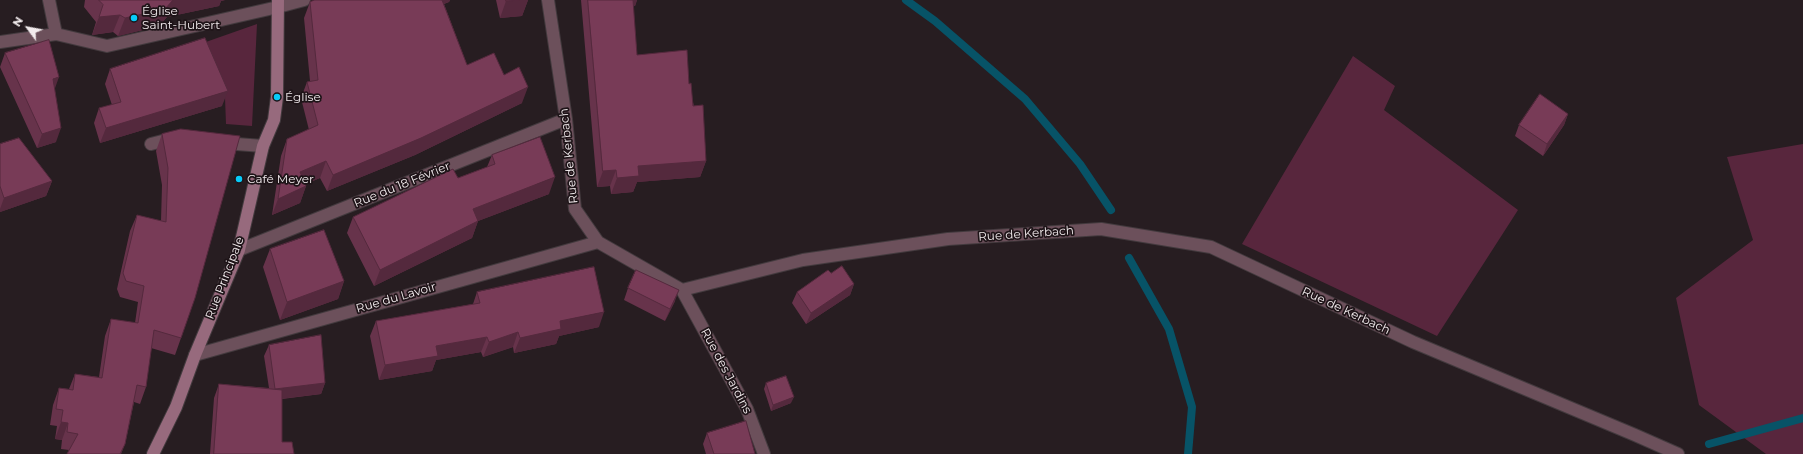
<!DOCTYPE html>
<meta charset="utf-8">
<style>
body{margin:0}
#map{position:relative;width:1803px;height:454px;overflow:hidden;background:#271d21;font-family:Montserrat,sans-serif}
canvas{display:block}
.north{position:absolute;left:8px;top:8px;width:40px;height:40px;-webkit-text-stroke:3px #1e1418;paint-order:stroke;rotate:302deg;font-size:11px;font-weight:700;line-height:16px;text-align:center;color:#f2ebed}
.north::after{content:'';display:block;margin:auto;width:14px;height:18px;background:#f2ebed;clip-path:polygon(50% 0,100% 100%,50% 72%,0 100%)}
</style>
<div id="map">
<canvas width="1803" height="454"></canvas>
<div class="north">N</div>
</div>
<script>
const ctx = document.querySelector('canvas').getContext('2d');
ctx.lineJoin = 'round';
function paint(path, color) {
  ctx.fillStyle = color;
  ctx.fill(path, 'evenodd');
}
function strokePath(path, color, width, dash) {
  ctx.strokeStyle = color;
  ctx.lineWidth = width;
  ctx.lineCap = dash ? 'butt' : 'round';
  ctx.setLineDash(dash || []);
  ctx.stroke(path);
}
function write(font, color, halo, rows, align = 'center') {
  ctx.font = font + ' Montserrat,sans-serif';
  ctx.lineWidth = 3.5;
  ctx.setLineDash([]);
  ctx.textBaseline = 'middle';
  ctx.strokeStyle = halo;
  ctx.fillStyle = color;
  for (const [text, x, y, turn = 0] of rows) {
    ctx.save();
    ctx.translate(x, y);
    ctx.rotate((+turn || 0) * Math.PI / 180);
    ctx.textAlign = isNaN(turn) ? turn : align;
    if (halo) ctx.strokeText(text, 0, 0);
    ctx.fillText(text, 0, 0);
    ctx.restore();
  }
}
paint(new Path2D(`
 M 257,24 L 252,126 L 226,124 L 225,98 L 203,43 Z
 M 1353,56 L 1395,86 L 1384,110 L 1518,210 L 1437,336 L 1242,244 Z
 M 1803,144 L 1803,454 L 1766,454 L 1699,405 L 1676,298 L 1753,240 L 1727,157 Z`), '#58263d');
strokePath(new Path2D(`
 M 906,0 L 935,21 L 1025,99 L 1080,164 L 1111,210
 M 1129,258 L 1169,329 L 1192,407 L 1188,454
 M 1709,444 L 1803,418`), '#075367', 8);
const street = new Path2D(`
 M 49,0 L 56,34
 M 548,0 L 566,119 L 575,209 L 598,242 L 682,290 L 803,260 L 948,239 L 1101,229 L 1211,247 L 1413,342 L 1635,435 L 1678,454
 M 0,42 L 56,34 L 107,46 L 278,7 L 304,0
 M 223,143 L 263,146
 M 151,144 L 174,138
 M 239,250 L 566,119
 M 682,290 L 747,409 L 764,454
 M 195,355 L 598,242`);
const secondary = new Path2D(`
 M 153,454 L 176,407 L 195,355 L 239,250 L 263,146 L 274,120 L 277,97 L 278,0`);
strokePath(street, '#433a3e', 14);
strokePath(secondary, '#433a3e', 14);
strokePath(street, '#6c505b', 12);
strokePath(secondary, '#976a7d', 12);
paint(new Path2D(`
 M 85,0 L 225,0 L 221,1 L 219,6 L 167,17 L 159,26 L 118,36 L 113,32 L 92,35 L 96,22 L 84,7 Z
 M 315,0 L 450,0 L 449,2 L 444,4 L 467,65 L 504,75 L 522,103 L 415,155 L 327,191 L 320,178 L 305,184 L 306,186 L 300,203 L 272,215 L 281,156 L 287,139 L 309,130 L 301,98 L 307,82 L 310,81 L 304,18 L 310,2 Z
 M 496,0 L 530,0 L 528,0 L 522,16 L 500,18 Z
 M 581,0 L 637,0 L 635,6 L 633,6 L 637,55 L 689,84 L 706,161 L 700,177 L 637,182 L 633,192 L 611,194 L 610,186 L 597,187 Z
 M 5,53 L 55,89 L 56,142 L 37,148 L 0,67 Z
 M 110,69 L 222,106 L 100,143 L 94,123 L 99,108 L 112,105 L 105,84 Z
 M 1568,114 L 1564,125 L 1543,156 L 1515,136 L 1519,125 Z
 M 181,129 L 181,338 L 175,355 L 151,348 L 146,387 L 140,404 L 134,402 L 125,444 L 121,454 L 67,454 L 69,450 L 61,449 L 62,440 L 55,439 L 57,426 L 50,425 L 53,405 L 59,388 L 69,389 L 75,374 L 99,377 L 105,336 L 111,319 L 135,323 L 138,302 L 120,297 L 117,289 L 130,231 L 137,215 L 161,221 L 162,185 L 156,151 L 162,134 Z
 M 0,144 L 52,181 L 46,196 L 0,212 Z
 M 492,155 L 549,194 L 478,221 L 472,238 L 374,286 L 347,233 L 353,217 L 487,167 Z
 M 270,249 L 344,281 L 338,299 L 280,320 L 263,267 Z
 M 831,273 L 854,284 L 850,295 L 806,324 L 792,303 L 797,292 Z
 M 628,288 L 675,301 L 665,321 L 624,300 Z
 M 477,292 L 599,327 L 559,336 L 556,344 L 514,353 L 513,347 L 483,357 L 481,352 L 436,360 L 432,371 L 379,380 L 370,336 L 376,321 L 473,304 Z
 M 269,345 L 325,383 L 321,394 L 282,399 L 282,442 L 294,454 L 210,454 L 214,398 L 219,384 L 269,388 L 264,356 Z
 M 766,383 L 791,403 L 771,411 L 764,389 Z
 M 707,433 L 755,454 L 706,454 L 703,444 Z`), '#67334b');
paint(new Path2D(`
 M 173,0 L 225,0 L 221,1 L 219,6 L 167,17 L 159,26 L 118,36 L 125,18 Z
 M 435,0 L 450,0 L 449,2 L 433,7 Z
 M 520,0 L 530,0 L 528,0 L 522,16 L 500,18 L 506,1 Z
 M 628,0 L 637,0 L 635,6 L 626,6 Z
 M 120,15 L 113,32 L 92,35 L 99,17 Z
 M 59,77 L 54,91 L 53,79 Z
 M 528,87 L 522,103 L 415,155 L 327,191 L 333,175 Z
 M 228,91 L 222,106 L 100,143 L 106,128 Z
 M 1568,114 L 1564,125 L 1543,156 L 1547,144 Z
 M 61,128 L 56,142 L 37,148 L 42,134 Z
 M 326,161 L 320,178 L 294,189 L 300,172 Z
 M 706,161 L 700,177 L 637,182 L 633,192 L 611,194 L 617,178 L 638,166 Z
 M 616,170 L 610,186 L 597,187 L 603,171 Z
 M 555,177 L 549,194 L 478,221 L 472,238 L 374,286 L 380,270 L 473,209 Z
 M 52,181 L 46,196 L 0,212 L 0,209 L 4,198 Z
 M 306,186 L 300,203 L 272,215 L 278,199 Z
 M 344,281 L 338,299 L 280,320 L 287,302 Z
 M 854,284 L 850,295 L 806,324 L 811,313 Z
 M 679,290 L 675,301 L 665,321 L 670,309 Z
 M 604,312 L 599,327 L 559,336 L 556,344 L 514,353 L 520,338 L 560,321 Z
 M 518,332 L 513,347 L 483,357 L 489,342 Z
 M 487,337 L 481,352 L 436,360 L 432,371 L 379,380 L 385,365 L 436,346 Z
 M 325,383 L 321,394 L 271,400 L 275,389 Z
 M 794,397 L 791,403 L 771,411 L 773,405 Z
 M 61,422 L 68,423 L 62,440 L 55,439 Z`), '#54293d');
const building = new Path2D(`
 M 99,0 L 173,0 L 165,9 L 125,18 L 120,15 L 99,17 L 103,5 Z
 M 315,0 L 442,0 L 467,65 L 494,53 L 504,75 L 519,67 L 528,87 L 421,138 L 333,175 L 326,161 L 300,172 L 306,186 L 278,199 L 287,139 L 318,125 L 307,82 L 318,80 L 310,2 Z
 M 506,0 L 520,0 L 506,1 Z
 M 588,0 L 633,0 L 637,55 L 687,50 L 689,84 L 691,83 L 693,106 L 703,105 L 706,161 L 638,166 L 639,176 L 617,178 L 616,170 L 603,171 Z
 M 205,38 L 228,91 L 106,128 L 99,108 L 121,102 L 110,69 Z
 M 49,40 L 59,77 L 53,79 L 61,128 L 42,134 L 5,53 Z
 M 1540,94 L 1568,114 L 1547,144 L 1519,125 Z
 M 181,129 L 240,136 L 195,298 L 181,338 L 154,330 L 146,387 L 137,385 L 125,444 L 120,454 L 67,454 L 78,434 L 67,432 L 68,423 L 61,422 L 63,410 L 56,409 L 59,388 L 73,390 L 75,374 L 102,378 L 111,319 L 138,323 L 144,286 L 126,281 L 123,273 L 137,215 L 166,222 L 168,168 L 162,134 Z
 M 540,137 L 555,177 L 473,209 L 478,221 L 380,270 L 353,217 L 453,169 L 458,178 L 495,164 L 492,155 Z
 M 19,138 L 52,181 L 4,198 L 0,186 L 0,144 Z
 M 324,230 L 344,281 L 287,302 L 270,249 Z
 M 842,266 L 854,284 L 811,313 L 797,292 L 828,270 L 831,273 Z
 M 594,267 L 604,312 L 560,321 L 561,329 L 520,338 L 518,332 L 489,342 L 487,337 L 436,346 L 438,356 L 385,365 L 376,321 L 480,303 L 477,292 Z
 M 636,270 L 679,290 L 670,309 L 628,288 Z
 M 321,335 L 325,383 L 275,389 L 269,345 Z
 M 786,376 L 794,397 L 773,405 L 766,383 Z
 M 219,384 L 282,390 L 282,442 L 292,442 L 294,454 L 214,454 Z
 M 746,421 L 755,454 L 714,454 L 707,433 Z`);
paint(building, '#783b57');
strokePath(building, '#54293d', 1);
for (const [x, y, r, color] of [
 [134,18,4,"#07cbf9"],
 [277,97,4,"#07cbf9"],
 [239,179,4,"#07cbf9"]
]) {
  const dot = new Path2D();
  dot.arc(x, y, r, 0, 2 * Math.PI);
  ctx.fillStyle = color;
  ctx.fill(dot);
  strokePath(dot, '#1e1418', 1.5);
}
write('12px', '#f2ebed', '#1e1418', [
 ["Église",142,11],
 ["Saint-Hubert",142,25],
 ["Église",285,97],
 ["Café Meyer",247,179]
], 'left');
write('12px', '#f2ebed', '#1e1418', [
 ["Rue de Kerbach",569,156,-96],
 ["Rue du 18 Février",402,185,-22],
 ["Rue de Kerbach",1026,234,-4],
 ["Rue Principale",225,278,-69],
 ["Rue du Lavoir",396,298,-16],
 ["Rue de Kerbach",1346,311,25],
 ["Rue des Jardins",726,371,62]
]);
</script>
